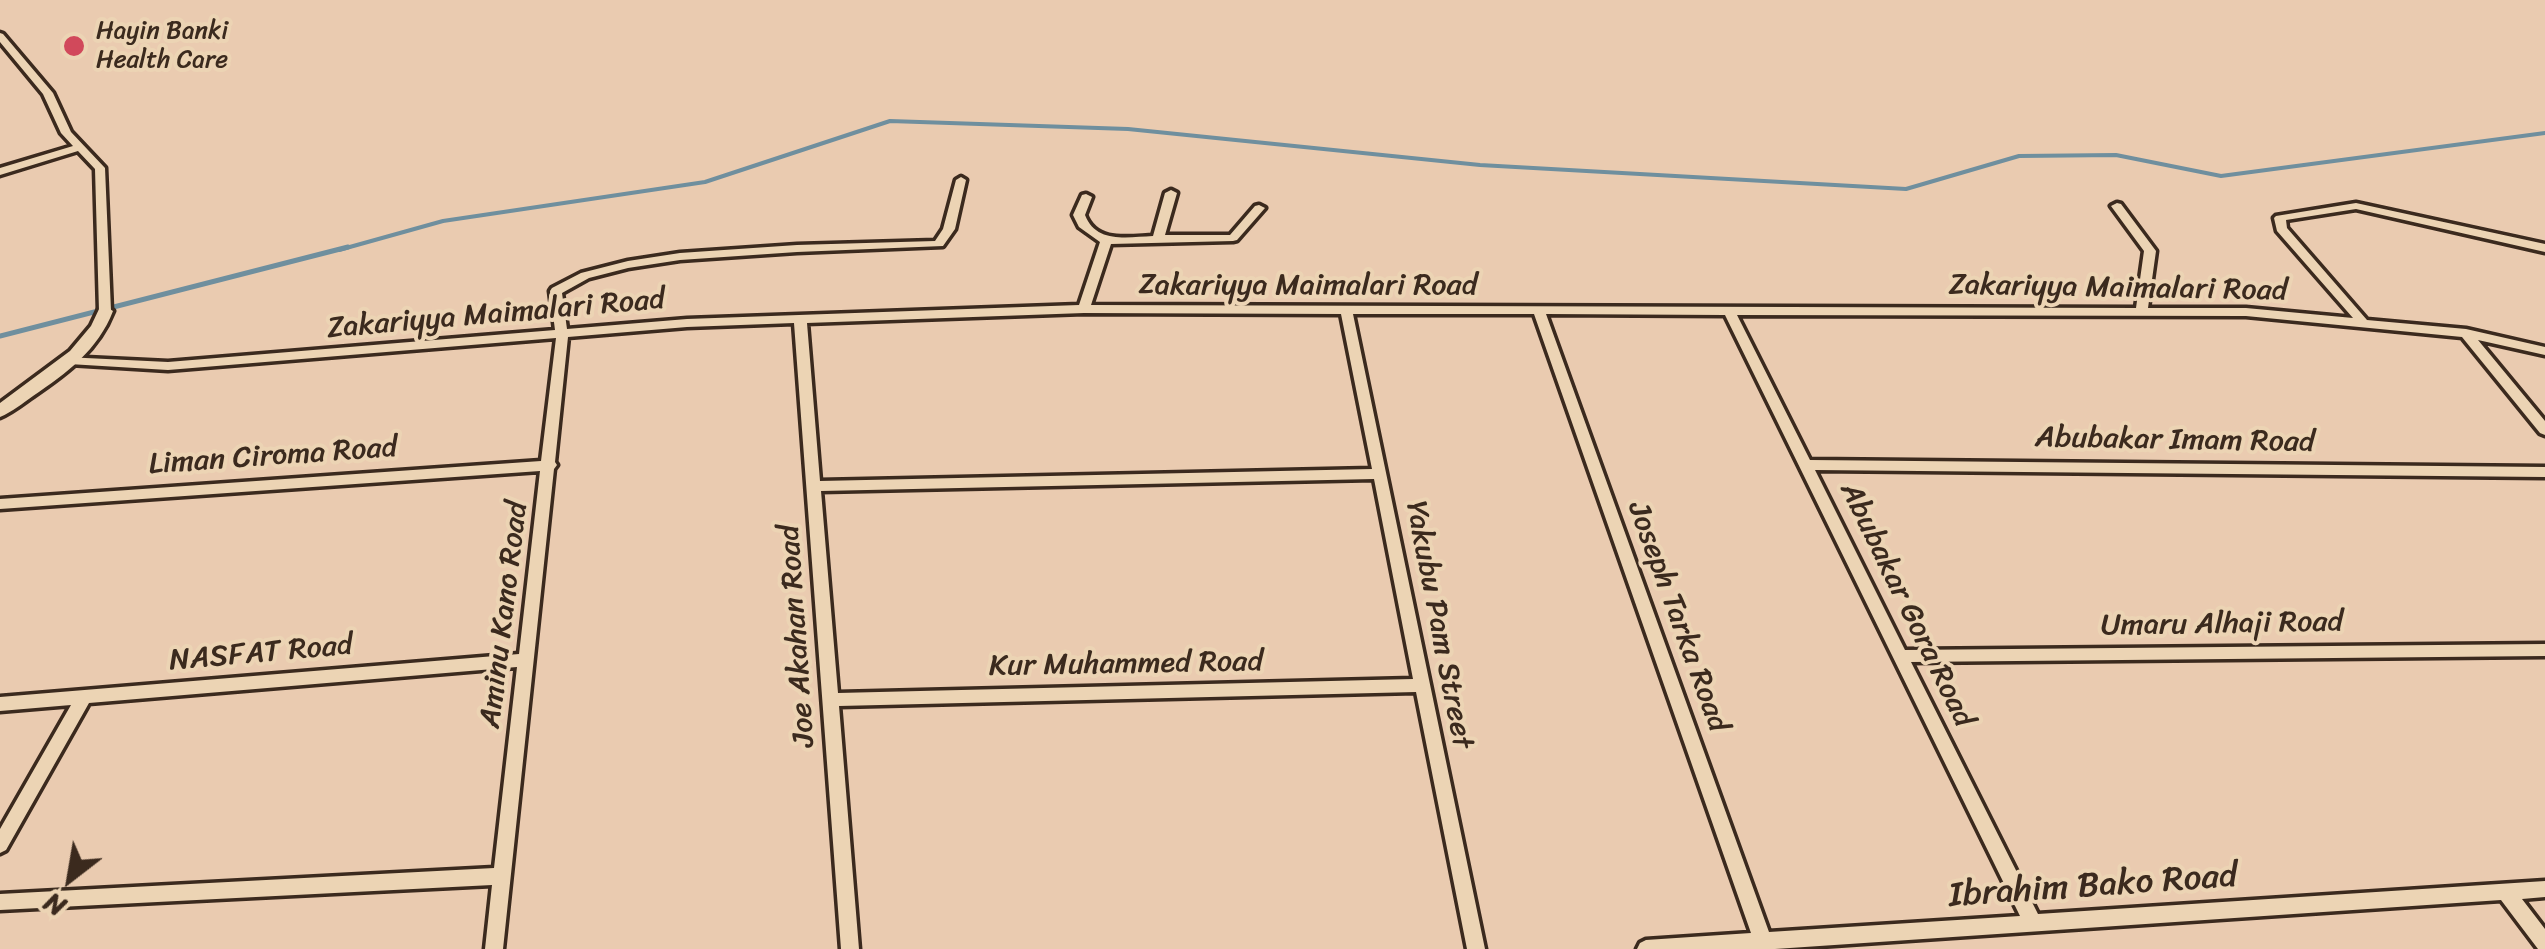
<!DOCTYPE html>
<style>
body{margin:0}
#map{position:relative;width:2545px;height:949px;overflow:hidden;background:#eacbb0;font-family:Sriracha,sans-serif}
canvas{display:block}
.north{position:absolute;left:20px;top:829px;width:100px;height:100px;-webkit-text-stroke:8px #ecd4b4;paint-order:stroke;rotate:211deg;font-size:28px;font-weight:700;line-height:40px;text-align:center;color:#3b2a1e}
.north::after{content:'';display:block;margin:auto;width:35px;height:45px;background:#3b2a1e;clip-path:polygon(50% 0,100% 100%,50% 72%,0 100%)}
</style>
<div id="map">
<canvas width="2545" height="949"></canvas>
<div class="north">N</div>
</div>
<script>
const ctx = document.querySelector('canvas').getContext('2d');
ctx.lineJoin = 'round';
function strokePath(path, color, width, dash) {
  ctx.strokeStyle = color;
  ctx.lineWidth = width;
  ctx.lineCap = dash ? 'butt' : 'round';
  ctx.setLineDash(dash || []);
  ctx.stroke(path);
}
function paint(path, color) {
  ctx.fillStyle = color;
  ctx.fill(path, 'evenodd');
}
function write(font, color, halo, rows, align = 'center') {
  ctx.font = font + ' Sriracha,sans-serif';
  ctx.lineWidth = 8;
  ctx.setLineDash([]);
  ctx.textBaseline = 'middle';
  ctx.strokeStyle = halo;
  ctx.fillStyle = color;
  for (const [text, x, y, turn = 0] of rows) {
    ctx.save();
    ctx.translate(x, y);
    ctx.rotate((+turn || 0) * Math.PI / 180);
    ctx.textAlign = isNaN(turn) ? turn : align;
    if (halo) ctx.strokeText(text, 0, 0);
    ctx.fillText(text, 0, 0);
    ctx.restore();
  }
}
strokePath(new Path2D(`
 M 339,250 L 443,221 L 705,182 L 890,121 L 1128,129 L 1480,165 L 1906,189 L 2019,156 L 2116,155 L 2221,176 L 2545,133`), '#6f8f9e', 4);
strokePath(new Path2D(`
 M 0,336 L 348,247`), '#6f8f9e', 5);
const minor = new Path2D(`
 M 0,33 L 3,34 L 53,93 L 71,132 L 105,168 L 111,311 L 109,314 L 105,315 L 99,311 L 95,169 L 78,151 L 0,175 L 0,168 L 73,146 L 61,133 L 43,94 L 0,42 Z
 M 961,177 L 966,180 L 955,229 L 943,246 L 797,252 L 680,260 L 628,268 L 589,278 L 562,293 L 567,329 L 687,319 L 1079,305 L 1100,242 L 1079,227 L 1073,215 L 1082,195 L 1086,194 L 1092,197 L 1085,215 C 1096,244 1128,237 1153,236 L 1165,193 L 1171,190 L 1177,193 L 1165,235 L 1230,235 L 1255,206 L 1259,205 L 1265,208 L 1237,240 L 1233,241 L 1111,244 L 1091,305 L 2136,308 L 2144,251 L 2111,206 L 2117,203 L 2121,204 L 2156,251 L 2148,308 L 2246,308 L 2353,318 L 2277,231 L 2274,218 L 2276,216 L 2356,203 L 2545,244 L 2545,252 L 2356,209 L 2286,220 L 2287,228 L 2367,320 L 2466,329 L 2545,347 L 2545,355 L 2478,340 L 2545,421 L 2545,435 L 2540,433 L 2462,337 L 2246,316 L 1737,315 L 1810,460 L 2545,467 L 2545,477 L 1815,470 L 1905,650 L 2545,644 L 2545,656 L 1911,662 L 2038,914 L 2545,881 L 2545,897 L 2522,899 L 2545,929 L 2545,949 L 2538,949 L 2501,900 L 1775,949 L 1637,949 L 1640,943 L 1646,940 L 1751,933 L 1534,314 L 1353,314 L 1485,949 L 1467,949 L 1416,692 L 839,706 L 859,949 L 841,949 L 794,323 L 687,327 L 568,337 L 555,462 L 557,465 L 554,469 L 503,949 L 485,949 L 492,885 L 0,910 L 0,894 L 494,868 L 517,667 L 89,703 L 6,850 L 0,853 L 0,829 L 71,705 L 0,711 L 0,697 L 519,654 L 540,471 L 0,509 L 0,499 L 541,461 L 556,338 L 168,370 L 69,364 L 63,360 L 65,357 L 168,362 L 555,330 L 550,291 L 552,288 L 581,273 L 628,261 L 680,253 L 797,245 L 935,241 L 943,229 L 956,180 ZM 1084,313 L 1341,314 L 1372,469 L 820,481 L 807,323 ZM 1546,314 L 1725,315 L 2020,916 L 1769,932 ZM 1374,479 L 1413,679 L 838,693 L 821,491 Z`);
const tertiary = new Path2D(`
 M 105,306 L 113,311 C 98,350 67,373 33,396 C 23,403 12,412 0,417 L 0,403 L 70,351 L 91,326 L 100,307 Z`);
strokePath(minor, '#3b2a1e', 7);
strokePath(tertiary, '#3b2a1e', 7);
paint(minor, '#ecd4b4');
paint(tertiary, '#ecd4b4');
for (const [x, y, r, color] of [
 [74,46,12,"#d1495b"]
]) {
  const dot = new Path2D();
  dot.arc(x, y, r, 0, 2 * Math.PI);
  ctx.fillStyle = color;
  ctx.fill(dot);
  strokePath(dot, '#ecd4b4', 4);
}
write('25px', '#3b2a1e', '#ecd4b4', [
 ["Hayin Banki",96,32],
 ["Health Care",96,61]
], 'left');
write('30px', '#3b2a1e', '#ecd4b4', [
 ["Zakariyya Maimalari Road",1308,286],
 ["Zakariyya Maimalari Road",2118,289,1],
 ["Zakariyya Maimalari Road",496,315,-5],
 ["Abubakar Imam Road",2175,441,1],
 ["Liman Ciroma Road",273,457,-4],
 ["Abubakar Gora Road",1906,605,64],
 ["Aminu Kano Road",505,615,-83],
 ["Joseph Tarka Road",1677,617,70],
 ["Yakubu Pam Street",1438,625,79],
 ["Umaru Alhaji Road",2222,625,-1],
 ["Joe Akahan Road",798,636,-94],
 ["NASFAT Road",261,654,-5],
 ["Kur Muhammed Road",1126,665,-1]
]);
write('35px', '#3b2a1e', '#ecd4b4', [
 ["Ibrahim Bako Road",2093,887,-4]
]);
</script>
